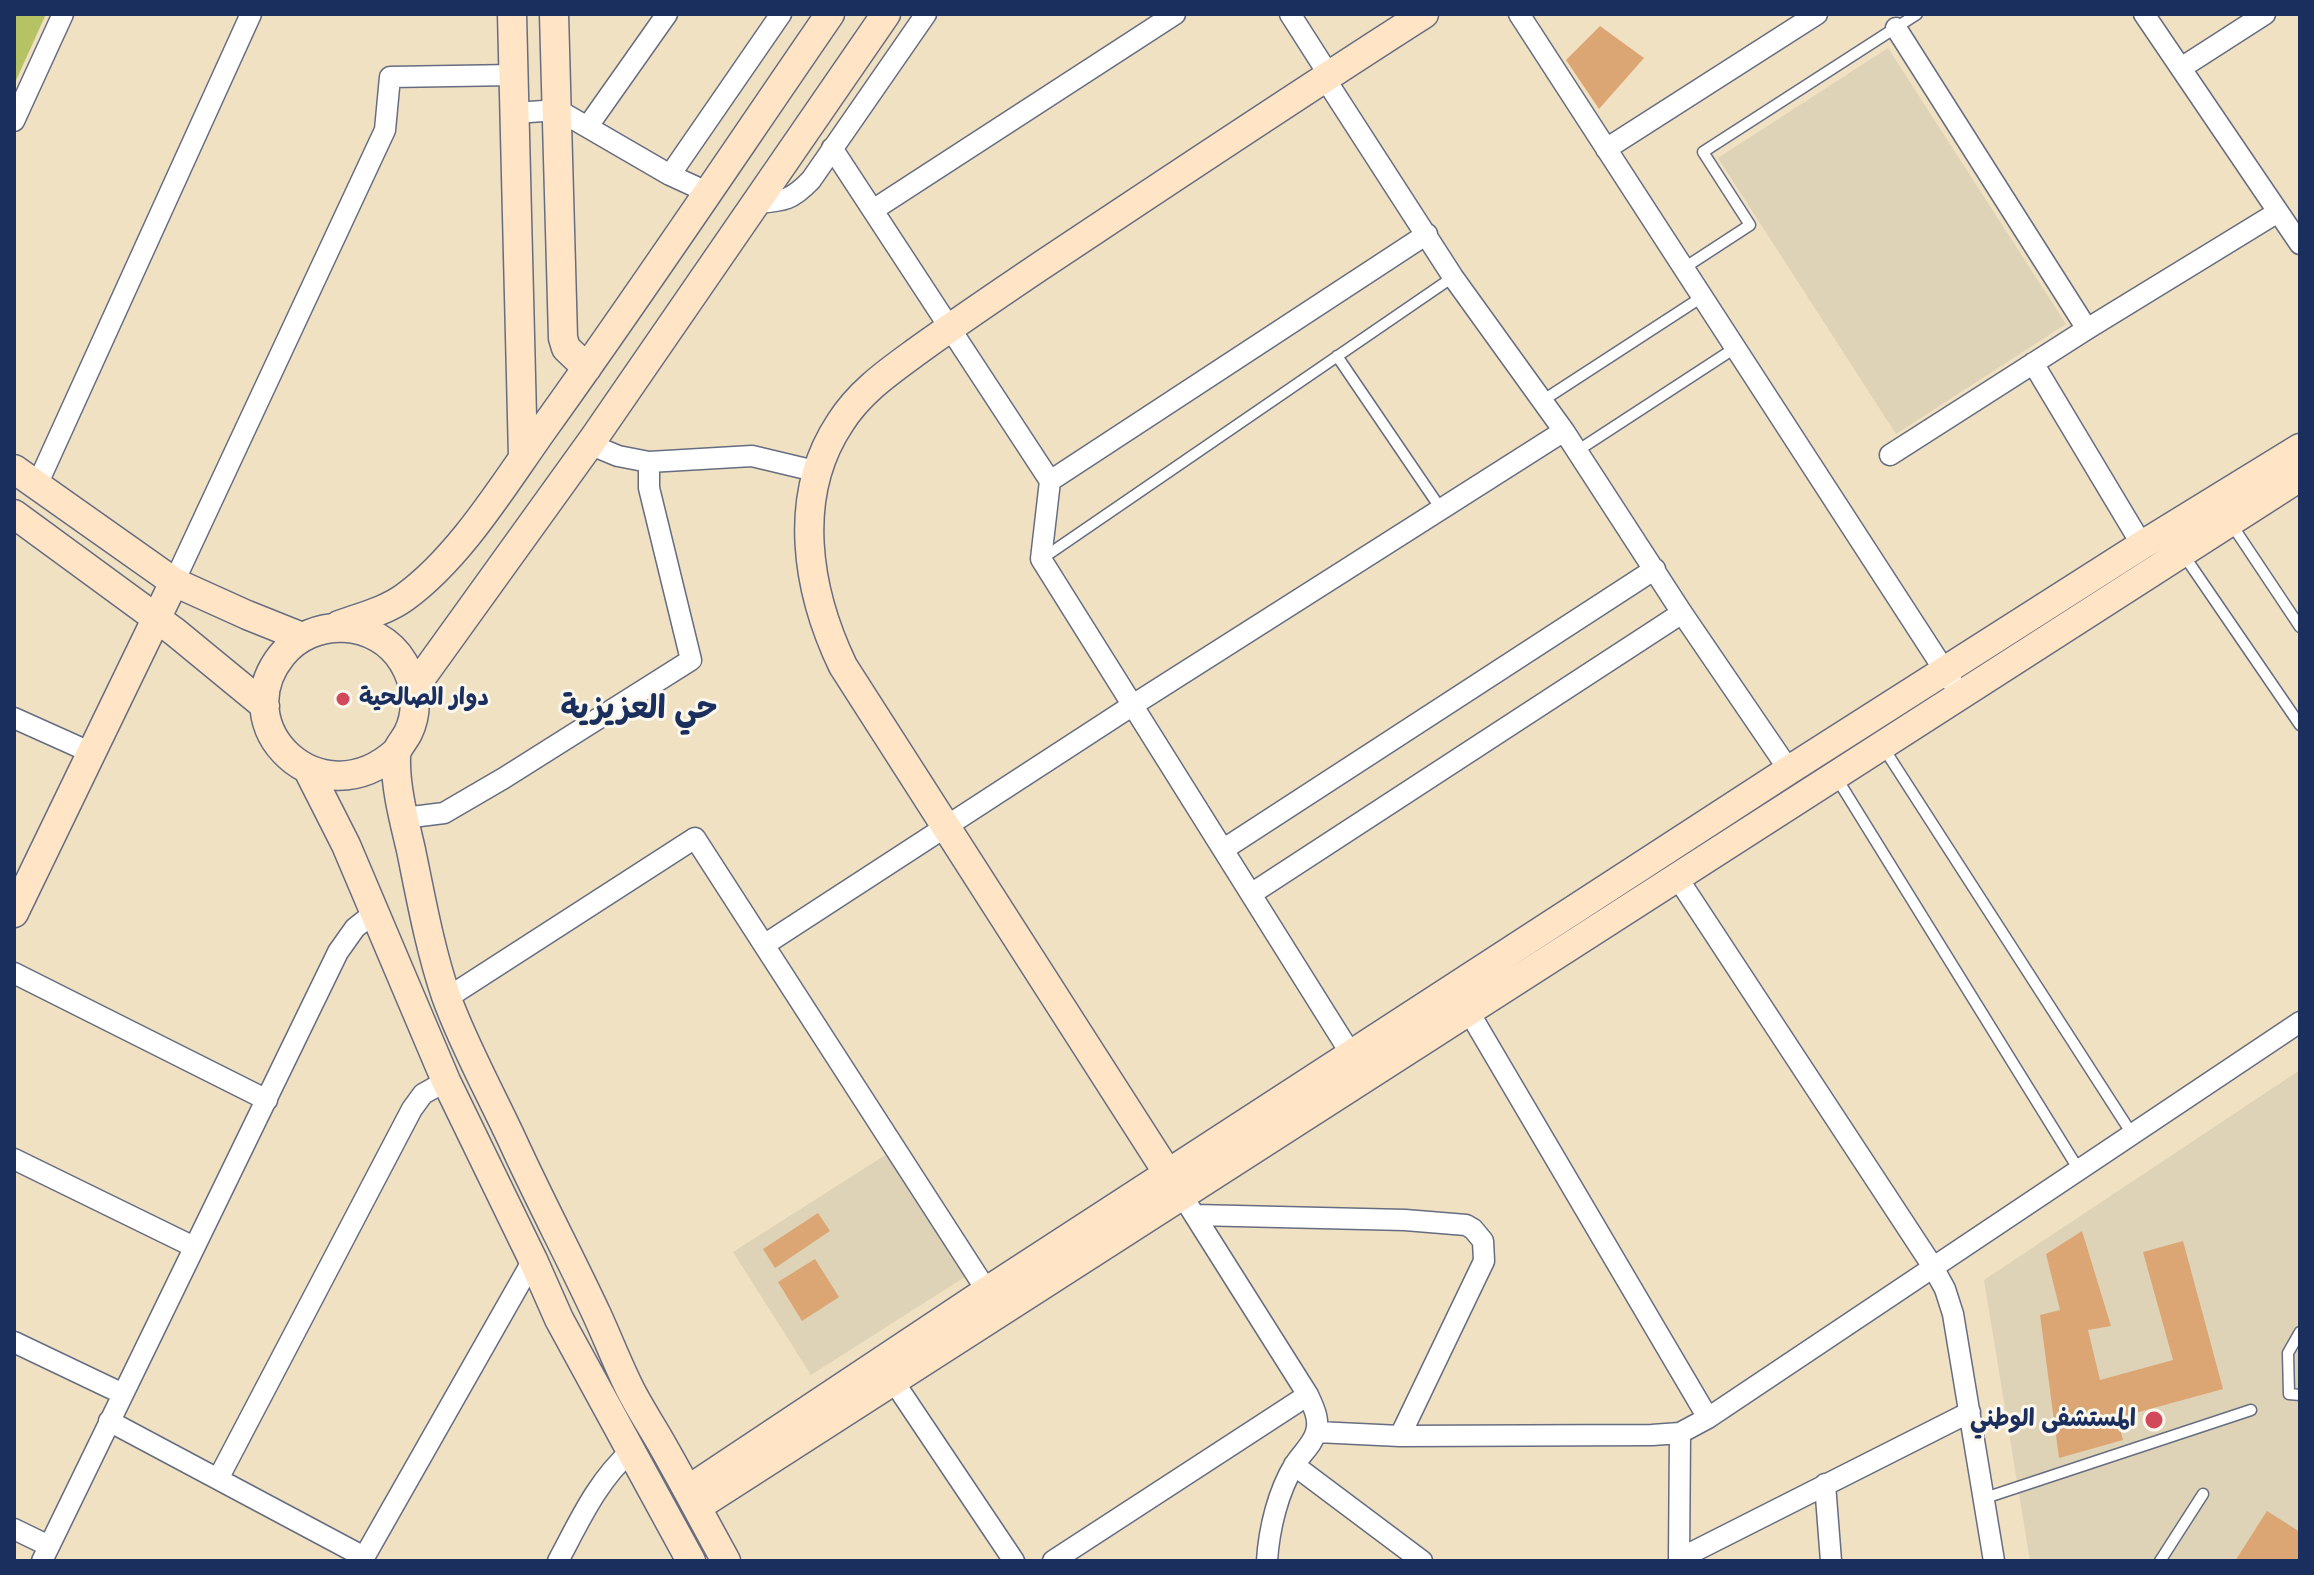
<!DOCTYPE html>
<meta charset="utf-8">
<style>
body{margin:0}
#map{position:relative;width:2314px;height:1575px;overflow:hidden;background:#f0e1c3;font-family:"Balsamiq Sans",sans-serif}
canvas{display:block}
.frame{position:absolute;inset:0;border:16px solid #1b2f5e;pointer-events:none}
</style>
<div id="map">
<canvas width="2314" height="1575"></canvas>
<div class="frame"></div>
</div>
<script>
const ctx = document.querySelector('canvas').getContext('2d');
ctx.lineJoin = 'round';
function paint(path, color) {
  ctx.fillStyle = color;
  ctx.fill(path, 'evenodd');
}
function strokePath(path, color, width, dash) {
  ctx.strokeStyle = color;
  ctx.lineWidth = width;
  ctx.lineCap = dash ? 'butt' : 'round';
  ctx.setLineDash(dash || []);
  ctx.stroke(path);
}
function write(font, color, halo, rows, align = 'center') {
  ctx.font = font + ' "Balsamiq Sans","Playpen Sans Arabic",sans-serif';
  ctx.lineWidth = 6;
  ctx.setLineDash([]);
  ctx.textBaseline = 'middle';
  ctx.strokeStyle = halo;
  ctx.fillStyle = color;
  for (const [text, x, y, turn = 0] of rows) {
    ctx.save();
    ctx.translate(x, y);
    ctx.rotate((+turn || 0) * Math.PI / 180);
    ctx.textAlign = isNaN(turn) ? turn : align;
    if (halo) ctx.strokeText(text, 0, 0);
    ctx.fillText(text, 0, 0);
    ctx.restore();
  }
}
paint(new Path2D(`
 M 1888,48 L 2066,324 L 1896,434 L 1718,158 Z
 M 2300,1070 L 2300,1561 L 2030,1561 L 1984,1280 Z
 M 890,1152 L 968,1275 L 811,1375 L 733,1252 Z`), '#ded3b6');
paint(new Path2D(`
 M 14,14 L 46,14 L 14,85 Z`), '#b5c365');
paint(new Path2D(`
 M 1600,26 L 1644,58 L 1599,109 L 1566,60 Z
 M 818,1213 L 830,1231 L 775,1268 L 763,1249 Z
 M 2082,1231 L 2111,1326 L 2088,1330 L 2100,1380 L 2173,1360 L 2143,1252 L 2183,1241 L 2223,1389 L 2117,1418 L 2123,1440 L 2059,1458 L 2040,1315 L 2060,1310 L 2046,1254 Z
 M 815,1259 L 839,1297 L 802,1321 L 778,1282 Z
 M 2267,1511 L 2300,1532 L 2300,1561 L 2235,1561 Z`), '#dca674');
const lane = new Path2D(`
 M 1684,268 L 1750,225 L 1703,152 L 1917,14
 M 1337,356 L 1441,509
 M 1542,401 L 1702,297
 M 1577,451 L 1735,348
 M 2230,522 L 2300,627
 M 2183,554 L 2300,725
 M 1043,558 L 1453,277
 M 1883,747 L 2132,1134
 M 1836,777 L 2079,1170
 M 2300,1332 L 2288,1353 L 2289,1394 L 2300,1395
 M 1985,1498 L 2251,1410
 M 2160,1561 L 2203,1494`);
const street = new Path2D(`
 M 1290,14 L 1329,75
 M 1519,14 L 1952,682
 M 2144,14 L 2300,244
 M 1896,28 L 2087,329
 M 2181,68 L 2265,14
 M 1324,77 L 1453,277 L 1564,431 L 1682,613 L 1789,770
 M 515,113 L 558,110 L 670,175 L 707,192
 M 14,121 L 63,14
 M 588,126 L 667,14
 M 832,148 L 1050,481 L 1041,559 L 1351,1054
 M 1606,149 L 1817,14
 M 670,175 L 781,14
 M 756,203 C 783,201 791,201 811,180 L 926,14
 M 873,210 L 1175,14
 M 2033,363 L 2142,545
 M 589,444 L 618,456 L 649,462 L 752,456 L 819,472
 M 1890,455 L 2087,329 L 2278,212
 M 1050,481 L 1427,234
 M 37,485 L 251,14
 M 174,582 L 385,130 L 390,77 L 514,75
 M 14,718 L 92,753
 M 404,818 L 444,813 L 504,778 L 691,660 L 649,488 L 649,462
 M 1224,849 L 1655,569
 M 1677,877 L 1933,1267 L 1945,1289 L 1953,1314 L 1994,1561
 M 1251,894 L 1682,613
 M 764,945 L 1133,705 L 1564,431
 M 14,973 L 267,1100
 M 447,998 L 695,838 L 987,1291
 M 1469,1012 L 1708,1418
 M 14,1159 L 194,1247
 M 1190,1208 L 1308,1395 C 1313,1406 1320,1419 1316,1432 C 1313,1444 1302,1453 1295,1464 C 1278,1491 1269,1529 1267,1561
 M 1195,1215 L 1405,1220 L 1466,1225 L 1473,1229 L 1483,1241 L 1484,1261 L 1400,1436
 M 14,1342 L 123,1394
 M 894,1382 L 1014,1561
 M 109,1421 L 364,1557
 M 1317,1432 L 1400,1436 L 1652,1435 L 1680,1433 L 1708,1418 L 2300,1022
 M 1294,1465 L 1422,1561
 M 218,1479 L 412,1109 L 423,1094 L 446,1081
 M 1825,1484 L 1831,1561
 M 14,1529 L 49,1546
 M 1679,1559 L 1970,1412
 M 42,1561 L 338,952 L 355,928 L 374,913
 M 362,1561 L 533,1260
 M 558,1561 C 579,1522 597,1481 631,1451
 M 1053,1561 L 1308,1395
 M 1679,1561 L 1680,1433`);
const secondary = new Path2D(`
 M 512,14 L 523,457
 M 554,14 L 563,338 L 566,348 L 587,368
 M 14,469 L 174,582 L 247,615 L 302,637
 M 14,514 L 175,632 L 265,706
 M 339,625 C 361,617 386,611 405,597 C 461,556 504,484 544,428 C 642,292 735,152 830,14
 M 414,688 L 594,438 L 886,14
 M 396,752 C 320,820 224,727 282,655 C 313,616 377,619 403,662 C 416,683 419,711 408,733 C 404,741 396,748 396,757 C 395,787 404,820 411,850 C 421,899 430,949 446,996 C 463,1044 492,1096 514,1144 C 540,1201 570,1257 597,1315 C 608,1339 618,1365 630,1389 C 640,1409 653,1428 664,1448 C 685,1485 705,1523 726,1561
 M 308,770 L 346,845 L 446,1081 L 533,1260 L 559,1319 L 691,1561
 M 14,913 L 174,582
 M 1176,1186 L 843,666 C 807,591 791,497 840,423 C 860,391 890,371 920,349 C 959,321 999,294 1039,267 C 1167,182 1294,97 1424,14
 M 688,1490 L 987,1291 L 1789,770 L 2142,545 L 2300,448
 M 697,1507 L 2300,477`);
strokePath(lane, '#666d81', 13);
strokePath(street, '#666d81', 23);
strokePath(secondary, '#666d81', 31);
strokePath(lane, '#fff', 10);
strokePath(street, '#fff', 20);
strokePath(secondary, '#ffe4c6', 28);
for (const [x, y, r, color] of [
 [343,699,8,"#d1495b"],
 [2154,1420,10,"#d1495b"]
]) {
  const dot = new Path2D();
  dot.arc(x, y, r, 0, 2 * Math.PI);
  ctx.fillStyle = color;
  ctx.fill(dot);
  strokePath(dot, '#fbf7ec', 3);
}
write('bold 24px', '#1b2f5e', '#fbf7ec', [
 ["دوار الصالحية",359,699],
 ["المستشفى الوطني",2136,1420,"right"]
], 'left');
write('bold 32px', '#1b2f5e', '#fbf7ec', [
 ["حي العزيزية",639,710]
]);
</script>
